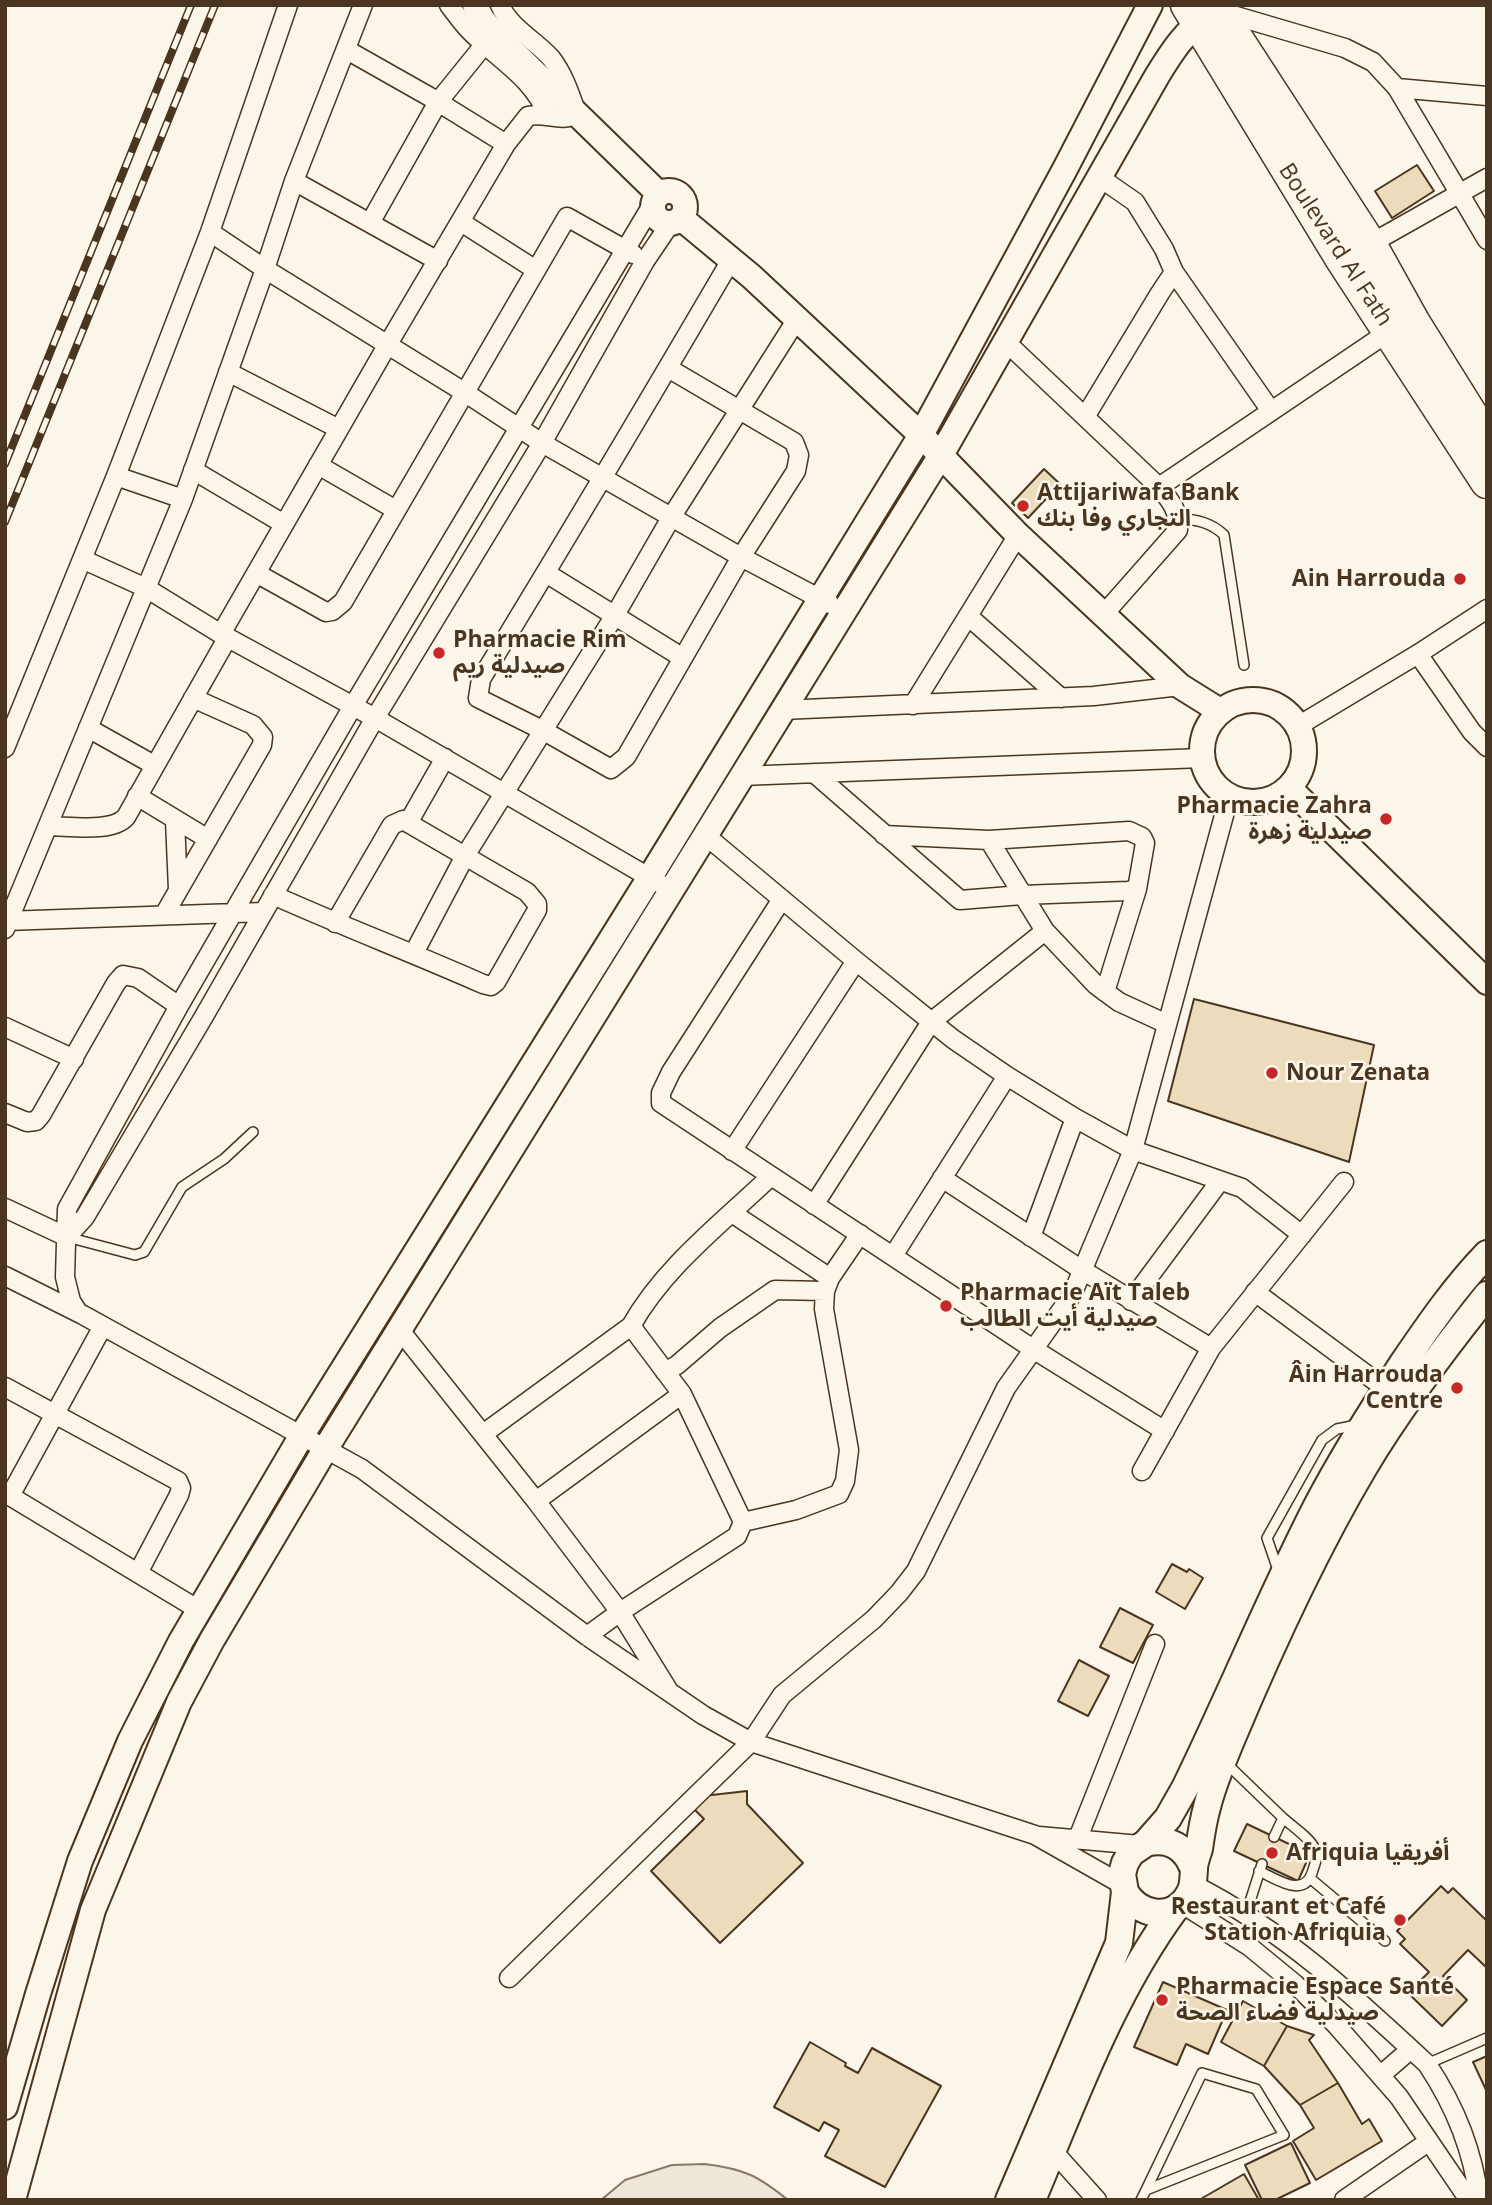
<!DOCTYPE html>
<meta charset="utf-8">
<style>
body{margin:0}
#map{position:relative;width:1492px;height:2205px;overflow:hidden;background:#fbf6e9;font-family:"Open Sans",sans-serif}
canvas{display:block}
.frame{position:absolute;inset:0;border:7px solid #4a3520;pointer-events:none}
</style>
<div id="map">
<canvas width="1492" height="2205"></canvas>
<div class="frame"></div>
</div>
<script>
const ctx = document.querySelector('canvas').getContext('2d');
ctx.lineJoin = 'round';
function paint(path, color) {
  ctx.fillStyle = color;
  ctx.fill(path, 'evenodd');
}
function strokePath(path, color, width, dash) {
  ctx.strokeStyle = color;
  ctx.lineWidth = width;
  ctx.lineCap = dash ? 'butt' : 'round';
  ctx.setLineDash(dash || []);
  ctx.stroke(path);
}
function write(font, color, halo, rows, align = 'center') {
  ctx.font = font + ' "Open Sans","Noto Sans Arabic",sans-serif';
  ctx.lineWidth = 5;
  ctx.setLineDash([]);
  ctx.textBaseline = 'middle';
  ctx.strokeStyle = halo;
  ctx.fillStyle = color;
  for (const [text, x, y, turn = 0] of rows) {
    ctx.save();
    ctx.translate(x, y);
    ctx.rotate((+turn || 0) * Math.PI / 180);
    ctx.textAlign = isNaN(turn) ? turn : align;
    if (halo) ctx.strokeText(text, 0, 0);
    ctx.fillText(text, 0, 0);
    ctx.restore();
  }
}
const green = new Path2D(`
 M 705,2164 C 744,2169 757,2175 788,2200 L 601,2200 L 625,2180 L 672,2165 Z`);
paint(green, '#ede6d9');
strokePath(green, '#887966', 2);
const building = new Path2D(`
 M 1417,165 L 1434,191 L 1392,218 L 1375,191 Z
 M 1044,469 L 1060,484 L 1028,518 L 1012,503 Z
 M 1194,999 L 1374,1045 L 1349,1162 L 1168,1101 Z
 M 1172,1564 L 1187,1572 L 1189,1569 L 1203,1578 L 1185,1609 L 1156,1592 Z
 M 1120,1608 L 1153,1625 L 1133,1663 L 1100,1647 Z
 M 1079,1660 L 1109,1676 L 1088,1716 L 1058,1701 Z
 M 747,1791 L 747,1804 L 803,1863 L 720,1943 L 651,1871 L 704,1819 L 692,1807 L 703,1796 Z
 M 1247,1824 L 1310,1854 L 1298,1881 L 1234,1851 Z
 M 1441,1886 L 1448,1893 L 1453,1888 L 1487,1921 L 1487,1968 L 1468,1950 L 1443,1976 L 1467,2000 L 1442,2026 L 1408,1993 L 1429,1972 L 1400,1944 L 1405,1939 L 1397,1931 Z
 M 1163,1982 L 1227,2010 L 1208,2054 L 1186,2044 L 1177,2065 L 1134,2047 Z
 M 1243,2001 L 1287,2026 L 1264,2066 L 1221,2042 Z
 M 1287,2026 L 1314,2035 L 1309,2040 L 1338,2083 L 1300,2105 L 1264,2066 Z
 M 810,2042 L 846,2063 L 845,2066 L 858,2073 L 872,2048 L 941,2086 L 885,2187 L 825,2156 L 839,2130 L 824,2122 L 819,2131 L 774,2107 Z
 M 1487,2056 L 1487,2092 L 1473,2062 Z
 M 1338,2083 L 1362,2124 L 1369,2119 L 1382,2141 L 1316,2180 L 1293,2141 L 1314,2128 L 1300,2105 Z
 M 1291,2143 L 1310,2183 L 1275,2200 L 1262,2200 L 1245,2165 Z
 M 1244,2174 L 1259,2200 L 1199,2200 Z`);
paint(building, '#ecdcbc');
strokePath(building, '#4a3520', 2);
const lane = new Path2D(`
 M 1179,518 C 1196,520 1211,522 1224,535 L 1244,665
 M 67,1237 L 135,1255 L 144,1252 L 182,1187 L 224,1159 L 253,1132
 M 1278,1570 L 1267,1538 L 1322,1440 L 1337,1429 L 1357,1425
 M 1227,1764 L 1283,1818 L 1274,1837
 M 1259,1871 C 1277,1879 1305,1900 1313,1870 C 1315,1863 1319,1856 1315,1849 C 1309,1837 1293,1827 1283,1818
 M 1311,1879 L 1385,1941
 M 1246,1914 L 1262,1864
 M 1427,2064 L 1487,2038
 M 1141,2200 L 1146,2190 L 1202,2073 L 1256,2089 L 1284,2135 L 1146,2190`);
const street = new Path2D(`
 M 449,5 C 456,14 462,23 470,31 C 495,57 535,79 547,115
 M 1219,11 L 1345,48 L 1373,62 L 1397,88 L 1487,240
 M 347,50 L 430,97 L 506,144
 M 1397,88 L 1487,96
 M 294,181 L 438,261
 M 461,222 L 536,270
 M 370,223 L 438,102 L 484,45
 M 210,232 L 265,269 L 464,392 L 542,443 L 741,557 L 830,604
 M 1370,244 L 1487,178
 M 1174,272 L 1271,411
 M 1006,342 L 1159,487 C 1171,501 1179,511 1178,530 L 1104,614
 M 668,368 L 794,442 L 799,455 L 796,471 L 741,557 L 626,757 L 611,769 L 544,731 L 478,698 L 481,679 C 566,540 649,400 731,260
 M 228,372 L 339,429
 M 1085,417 L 1160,293 L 1174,272 L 1164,249 L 1135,202 L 1099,177
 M 318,465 L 396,510
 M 193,470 L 284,524
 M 116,476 L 183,499
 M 1159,487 L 1390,331
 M 82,559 L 146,588 L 221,634 L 375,718 L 659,883
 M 256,573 L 326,612 L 332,611 L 343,602 L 567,217 L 633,254
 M 546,573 L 683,658
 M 968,616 L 1061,698
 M 221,634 L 388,344 L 506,144 L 528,116 C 545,112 561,123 577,114 C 570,94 564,75 551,58 C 536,41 509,27 500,5
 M 1418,654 L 1472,732 L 1487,747
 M 913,705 L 1018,535
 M 782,710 L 1094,696 L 1180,686
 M 1298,726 L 1418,654 L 1487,609
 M 88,728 L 154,765
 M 5,748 L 116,476 L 210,232 L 288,5
 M 814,773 L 960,900 L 1022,895 L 1128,891 L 1137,889
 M 741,776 L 1202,758
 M 137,796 L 208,839
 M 175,820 L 178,890
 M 408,823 L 445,758
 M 48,826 C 69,826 112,833 126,817 L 228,637
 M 705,835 L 856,961 L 953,1039 L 1007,1076 L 1075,1118 L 1133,1150 L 1242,1188 L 1302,1235
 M 884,835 L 989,840 L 1129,831 L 1142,837 L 1145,843 L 1137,889 L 1105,992
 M 989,840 L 1045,931 L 1096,985 L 1119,1002 L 1167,1024
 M 273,895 C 342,926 413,953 483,984 L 491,986 L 496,982 L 537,910 L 537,904 L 527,892 L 403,820 L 392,825 L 389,830 L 335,923
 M 782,899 L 671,1072 L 661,1093 L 661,1103 L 1033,1349 L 1165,1431
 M 164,915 L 262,745 L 263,737 L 253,725 L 193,698
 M 5,921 L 264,912
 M 5,929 L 183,499 L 265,269 L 294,181 L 363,5
 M 414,953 L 465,856 L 615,615 L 672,516 L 797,319
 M 5,1027 L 74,1059
 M 5,1113 L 27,1122 L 36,1121 L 41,1115 L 116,983 L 123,975 L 138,978 L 179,1006
 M 732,1151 L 856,961
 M 942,1178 L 1082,1270 L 1211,1348
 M 814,1205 L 931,1022 L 1045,931
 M 5,1208 L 67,1237
 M 732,1213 L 830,1278
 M 67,1237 L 85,1217 L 203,1018 L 375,718 L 542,443 L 645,261 L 670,224
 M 1031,1237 L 1075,1118
 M 893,1256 L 1007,1076
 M 5,1276 L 83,1315 L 362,1469 L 587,1636 L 703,1715 L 751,1742 L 1035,1835 L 1123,1885
 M 1255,1292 L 1386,1389
 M 1131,1301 L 1220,1181
 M 78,1312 L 71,1301 L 65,1277 L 67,1209 L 179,1006 L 353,706 L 652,205
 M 399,1329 L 536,1501 L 620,1612 L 667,1688
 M 665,1372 L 677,1365 L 720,1328 L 775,1290 L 825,1291
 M 5,1387 L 178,1481 L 181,1488 L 179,1495 L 138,1573
 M 483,1434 L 631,1326
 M 1142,1471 L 1211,1348 L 1344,1182
 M 5,1493 L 199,1610
 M 10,1496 L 103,1326
 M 536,1501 L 682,1394
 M 743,1522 L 796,1510 L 839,1494 L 845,1481 L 849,1450 L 824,1309 L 825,1291 L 830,1278 L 860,1234
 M 587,1636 L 620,1612 L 737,1536 L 743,1522 L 682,1394 L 631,1326 C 664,1267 722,1223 771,1176
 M 1039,1836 L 1140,1845
 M 1078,1838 L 1155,1644
 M 1194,1885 C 1282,1929 1355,1997 1427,2064 C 1455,2106 1473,2149 1479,2200
 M 1182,1904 L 1250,1947 L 1295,1984 L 1337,2026 L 1399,2097 L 1469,2200
 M 509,1978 L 751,1742 L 782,1695 L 874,1619 L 899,1593 L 916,1571 L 1006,1388 L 1072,1295 L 1133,1150 L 1229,797
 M 1381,2075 L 1411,2049
 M 1053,2151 L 1097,2200
 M 1344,2200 L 1428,2142`);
const secondary = new Path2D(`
 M 475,5 L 482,19 L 495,34 L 659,194
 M653 207a16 16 0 1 1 32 0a16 16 0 1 1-32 0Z
 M 681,218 L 752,277 L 797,319 L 921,435 L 1018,535 L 1180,686 L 1220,711
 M1202 751a51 51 0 1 1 102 0a51 51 0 1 1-102 0Z
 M 1289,788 L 1487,982
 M 5,2107 L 38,1994 L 80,1861 L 130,1741 L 181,1641 L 302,1435 L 650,877 L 921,435 L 1065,169 L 1150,5
 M 13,2200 L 93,1910 L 179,1702 L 212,1640 L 326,1448 L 941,455 L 1157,76 C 1171,53 1186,29 1210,15`);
const primary = new Path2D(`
 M 1146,1843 C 1169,1837 1186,1847 1194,1870
 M 1125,1892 C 1138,1914 1169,1922 1186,1899 C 1194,1889 1193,1881 1194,1869 C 1194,1863 1197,1855 1199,1849 C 1201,1835 1203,1821 1207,1807 C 1213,1783 1223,1760 1232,1738 C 1271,1645 1313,1553 1364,1467 C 1400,1407 1443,1350 1487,1295
 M 1009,2200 L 1119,1943 L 1125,1892 L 1122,1874 L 1125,1863 L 1131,1853 L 1146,1843 L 1168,1818 L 1185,1788 C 1231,1694 1270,1597 1318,1504 C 1343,1456 1373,1409 1403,1363 C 1429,1325 1455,1287 1487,1254
 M 1032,2200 C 1074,2101 1111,1996 1175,1909`);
const highway = new Path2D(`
 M 1187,5 L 1341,258 L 1487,482
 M 1215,5 L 1370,244 L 1414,323 L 1487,440`);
strokePath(lane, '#4a3520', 12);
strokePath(street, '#4a3520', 21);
strokePath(secondary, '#4a3520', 28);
strokePath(primary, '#4a3520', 30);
strokePath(highway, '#4a3520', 35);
strokePath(lane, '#fbf6e9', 9);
strokePath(street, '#fbf6e9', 18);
strokePath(secondary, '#fbf6e9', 24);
strokePath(primary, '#fbf6e9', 26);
strokePath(highway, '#fbf6e9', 32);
const rail = new Path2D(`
 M 5,464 L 191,5
 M 5,522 L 215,5`);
strokePath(rail, '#4a3520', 8);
strokePath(rail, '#fbf6e9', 5, [16]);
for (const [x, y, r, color] of [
 [1023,506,7,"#c62828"],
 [1460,579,7,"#c62828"],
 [439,653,7,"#c62828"],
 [1386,819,7,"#c62828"],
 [1272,1073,7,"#c62828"],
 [946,1306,7,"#c62828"],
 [1457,1388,7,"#c62828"],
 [1272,1853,7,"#c62828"],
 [1400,1920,7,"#c62828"],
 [1162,2000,7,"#c62828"]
]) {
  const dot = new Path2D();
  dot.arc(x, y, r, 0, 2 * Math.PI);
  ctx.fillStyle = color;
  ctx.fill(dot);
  strokePath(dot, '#fbf6e9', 2.5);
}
write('23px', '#4a3520', '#fbf6e9', [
 ["Boulevard Al Fath",1335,245,57]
]);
write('bold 23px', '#4a3520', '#fbf6e9', [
 ["Attijariwafa Bank",1037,493],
 ["التجاري وفا بنك",1037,519],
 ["Ain Harrouda",1446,579,"right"],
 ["Pharmacie Rim",453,640],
 ["صيدلية ريم",453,666],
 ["Pharmacie Zahra",1372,806,"right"],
 ["صيدلية زهرة",1372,832,"right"],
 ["Nour Zenata",1286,1073],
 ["Pharmacie Aït Taleb",960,1293],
 ["صيدلية أيت الطالب",960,1319],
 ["Âin Harrouda",1443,1375,"right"],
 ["Centre",1443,1401,"right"],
 ["Afriquia أفريقيا",1286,1853],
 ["Restaurant et Café",1386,1907,"right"],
 ["Station Afriquia",1386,1933,"right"],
 ["Pharmacie Espace Santé",1176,1987],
 ["صيدلية فضاء الصحة",1176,2013]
], 'left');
</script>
